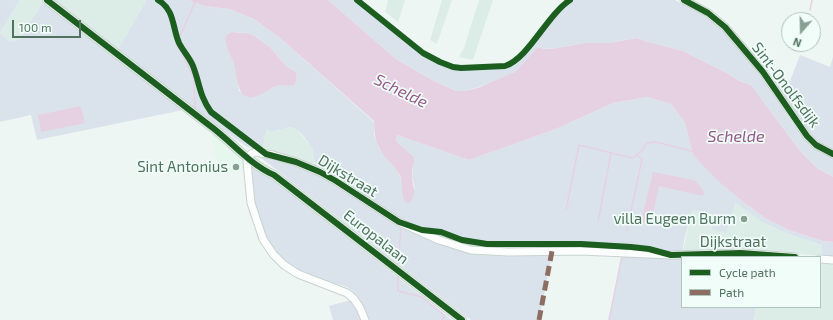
<!DOCTYPE html>
<style>
body{margin:0}
#map{position:relative;width:833px;height:320px;overflow:hidden;background:#eef6f4;font-family:"Exo 2",sans-serif}
canvas{display:block}
.legend{position:absolute;left:681px;top:256px;width:140px;height:52px;box-sizing:border-box;background:#f0fdf9;border:1px solid #b0c5bb;margin:0;padding:5px 7px;list-style:none;font-size:12px;color:#51725f}
.legend li{display:flex;align-items:center;gap:8px;height:20px}
.legend b{width:20px;border:1px solid #b0c5bb}
.north{position:absolute;left:781px;top:12px;width:40px;height:40px;box-sizing:border-box;background:#f0fdf9;border:1px solid #b0c5bb;border-radius:50%;rotate:200deg;font-size:11px;font-weight:700;line-height:16px;text-align:center;color:#51725f}
.north::after{content:'';display:block;margin:auto;width:14px;height:18px;background:#88a093;clip-path:polygon(50% 0,100% 100%,50% 72%,0 100%)}
.scale{position:absolute;left:12px;top:20px;width:69px;height:18px;box-sizing:border-box;border:2px solid #51725f;border-top:0;padding-left:5px;font-size:12px;line-height:14px;white-space:nowrap;color:#51725f;-webkit-text-stroke:3px #f0fdf9;paint-order:stroke}
</style>
<div id="map">
<canvas width="833" height="320"></canvas>
<ul class="legend">
<li><b style="height:5px;background:#1b5e20"></b>Cycle path</li>
<li><b style="height:5px;background:#8d6e63"></b>Path</li>
</ul>
<div class="north">N</div>
<div class="scale">100 m</div>
</div>
<script>
const ctx = document.querySelector('canvas').getContext('2d');
ctx.lineJoin = 'round';
function paint(path, color) {
  ctx.fillStyle = color;
  ctx.fill(path, 'evenodd');
}
function strokePath(path, color, width, dash) {
  ctx.strokeStyle = color;
  ctx.lineWidth = width;
  ctx.lineCap = dash ? 'butt' : 'round';
  ctx.setLineDash(dash || []);
  ctx.stroke(path);
}
function write(font, color, halo, rows, align = 'center') {
  ctx.font = font + ' "Exo 2",sans-serif';
  ctx.lineWidth = 3.5;
  ctx.setLineDash([]);
  ctx.textBaseline = 'middle';
  ctx.strokeStyle = halo;
  ctx.fillStyle = color;
  for (const [text, x, y, turn = 0] of rows) {
    ctx.save();
    ctx.translate(x, y);
    ctx.rotate((+turn || 0) * Math.PI / 180);
    ctx.textAlign = isNaN(turn) ? turn : align;
    if (halo) ctx.strokeText(text, 0, 0);
    ctx.fillText(text, 0, 0);
    ctx.restore();
  }
}
paint(new Path2D(`
 M 20,0 L 41,0 L 43,2 L 20,39 L 10,42 L 0,33 Z
 M 53,0 L 144,0 L 146,1 L 118,50 Z
 M 388,0 L 405,0 L 398,22 L 385,12 Z
 M 442,0 L 452,0 L 437,44 L 430,40 Z
 M 479,0 L 493,0 L 473,60 L 459,57 L 464,48 Z
 M 294,126 L 310,145 L 314,152 L 315,163 L 308,165 L 268,153 L 262,149 L 267,129 L 271,132 Z
 M 735,201 L 762,222 L 788,234 L 822,245 L 822,256 L 754,250 L 683,251 L 692,210 L 715,215 Z
 M 820,264 L 833,264 L 833,320 L 754,320 L 756,307 L 820,307 Z`), '#dbede6');
paint(new Path2D(`
 M 214,135 L 242,158 L 245,170 L 219,175 L 211,136 Z`), '#e6f8ee');
paint(new Path2D(`
 M 0,0 L 20,0 L 0,33 Z
 M 144,0 L 188,0 L 204,6 L 229,9 L 254,19 L 280,38 L 374,122 L 374,135 L 379,149 L 396,168 L 401,179 L 415,189 L 412,176 L 414,157 L 398,143 L 396,140 L 397,135 L 469,160 L 556,129 L 613,103 L 647,97 L 671,104 L 685,123 L 693,155 L 738,198 L 765,218 L 789,230 L 823,241 L 833,242 L 833,256 L 822,256 L 822,245 L 788,234 L 762,222 L 735,202 L 726,233 L 712,229 L 715,215 L 692,210 L 684,241 L 682,257 L 682,307 L 756,307 L 754,320 L 609,320 L 622,256 L 580,254 L 552,255 L 539,320 L 471,320 L 261,158 L 261,156 L 311,165 L 315,164 C 314,159 314,154 313,150 C 310,144 298,126 290,127 L 271,132 L 267,129 L 262,149 L 258,150 L 247,147 L 116,53 L 146,1 ZM 232,32 L 246,33 L 253,35 L 270,47 L 286,66 L 296,72 L 297,78 L 295,84 L 278,85 L 254,97 L 239,91 L 235,66 L 231,55 Z
 M 328,0 L 357,0 L 394,29 L 422,55 L 439,63 L 461,68 L 505,66 L 505,68 C 528,61 549,15 572,0 L 675,0 L 706,17 L 722,29 L 762,76 L 792,123 L 804,138 L 814,148 L 833,158 L 833,177 L 817,168 L 800,151 L 751,85 L 739,81 L 727,73 L 683,51 L 645,41 L 636,38 L 610,43 L 585,43 L 552,49 L 543,48 L 515,72 L 499,80 L 466,91 L 456,91 L 434,81 L 396,59 Z
 M 43,2 L 183,110 L 37,140 L 31,115 L 0,122 L 0,33 L 10,42 L 20,39 Z
 M 800,55 L 830,67 L 833,57 L 833,151 C 803,137 788,104 770,77 L 787,89 Z
 M 253,166 L 257,168 L 275,181 L 452,320 L 368,320 C 364,309 358,293 347,287 C 342,285 335,284 329,282 C 310,276 289,270 276,254 C 256,231 253,196 250,167 Z
 M 354,299 L 365,320 L 333,320 L 329,306 Z`), '#dae3ec');
paint(new Path2D(`
 M 188,0 L 328,0 L 396,59 L 434,81 L 456,91 L 466,91 L 480,87 L 515,72 L 521,66 L 537,48 L 552,49 L 585,43 L 610,43 L 636,38 L 645,41 L 683,51 L 727,73 L 739,81 L 751,85 L 800,151 L 817,168 L 833,177 L 833,242 L 823,241 L 789,230 L 765,218 L 738,198 L 715,178 L 693,155 L 685,123 L 671,104 L 647,97 L 613,103 L 556,129 L 469,160 L 397,135 L 396,140 L 398,143 L 414,157 C 415,163 412,168 412,173 C 411,184 419,194 409,203 L 405,202 C 401,195 403,186 401,178 C 398,170 392,165 386,158 C 376,146 374,137 374,121 L 280,38 L 254,19 L 229,9 L 204,6 Z
 M 232,32 L 246,33 L 253,35 L 270,47 L 286,66 L 296,72 L 297,78 L 295,84 C 289,87 282,84 276,86 C 269,89 262,95 254,97 C 235,100 238,74 233,61 C 230,53 223,44 227,35 Z
 M 81,106 L 85,123 L 41,132 L 38,115 Z
 M 653,172 L 694,180 L 699,185 L 704,192 L 703,196 L 659,186 L 651,223 L 641,222 Z`), '#e6d1e2');
strokePath(new Path2D(`
 M 810,10 L 812,0
 M 195,110 L 194,79 L 182,53 L 176,45 L 196,0
 M 566,210 L 579,145 L 632,158 L 643,150 L 646,143 L 656,142 L 695,152
 M 598,222 L 611,153
 M 627,230 L 642,159 L 637,155
 M 398,264 L 401,228
 M 398,276 L 398,291 L 422,297 L 445,316 L 442,320
 M 609,320 L 622,256`), '#e6d1e2', 1.5);
const minor = new Path2D(`
 M 684,0 L 708,13 L 725,27 L 763,72 L 807,136 L 816,145 L 833,154
 M 251,154 L 255,152 L 273,155 L 296,162 L 320,172 L 336,181 L 399,222 L 439,240 L 471,250 L 508,252 L 581,251 L 671,255 L 741,253 L 795,257
 M 248,158 L 247,162 L 251,203 L 263,239 L 273,254 L 284,265 L 298,274 L 347,293 L 354,299 L 360,308 L 365,320
 M 820,259 L 833,260`);
const major = new Path2D(`
 M 47,0 C 101,42 155,83 209,125 C 231,141 249,164 274,175 L 462,320`);
strokePath(minor, '#c9d3cf', 9);
strokePath(major, '#c9d5cf', 10);
strokePath(minor, '#fcfefd', 7);
strokePath(major, '#e8f1ee', 8);
strokePath(new Path2D(`
 M 539,320 L 552,251`), '#8d6e63', 5, [10, 5]);
strokePath(new Path2D(`
 M 47,0 C 101,42 155,83 209,125 C 231,141 249,164 274,175 L 462,320
 M 158,0 C 175,10 172,27 179,43 C 183,51 190,58 193,66 C 200,84 199,95 211,112 L 266,154 L 296,162 L 320,172 L 336,181 L 399,222 L 422,230 L 441,232 L 462,240 L 487,244 L 581,244 L 631,247 L 649,249 L 671,255 L 741,253 L 795,257
 M 357,0 L 423,53 L 440,62 L 453,67 L 461,68 L 505,66 C 528,59 547,15 570,0
 M 684,0 L 708,13 L 725,27 L 763,72 L 807,136 L 816,145 L 833,154`), '#1b5e20', 6);
for (const [x, y, r, color] of [
 [236,167,4,"#88a093"],
 [744,219,4,"#88a093"]
]) {
  const dot = new Path2D();
  dot.arc(x, y, r, 0, 2 * Math.PI);
  ctx.fillStyle = color;
  ctx.fill(dot);
  strokePath(dot, '#f0fdf9', 1.5);
}
write('15px', '#51725f', '#f0fdf9', [
 ["Sint-Onolfsdijk",786,85,53],
 ["Dijkstraat",348,176,31],
 ["Europalaan",376,237,38],
 ["Dijkstraat",733,242]
]);
write('15px', '#51725f', '#f0fdf9', [
 ["Sint Antonius",228,167],
 ["villa Eugeen Burm",736,219]
], 'right');
write('italic 16px', '#965887', '#f0fdf9', [
 ["Schelde",401,91,26],
 ["Schelde",736,137]
]);
</script>
